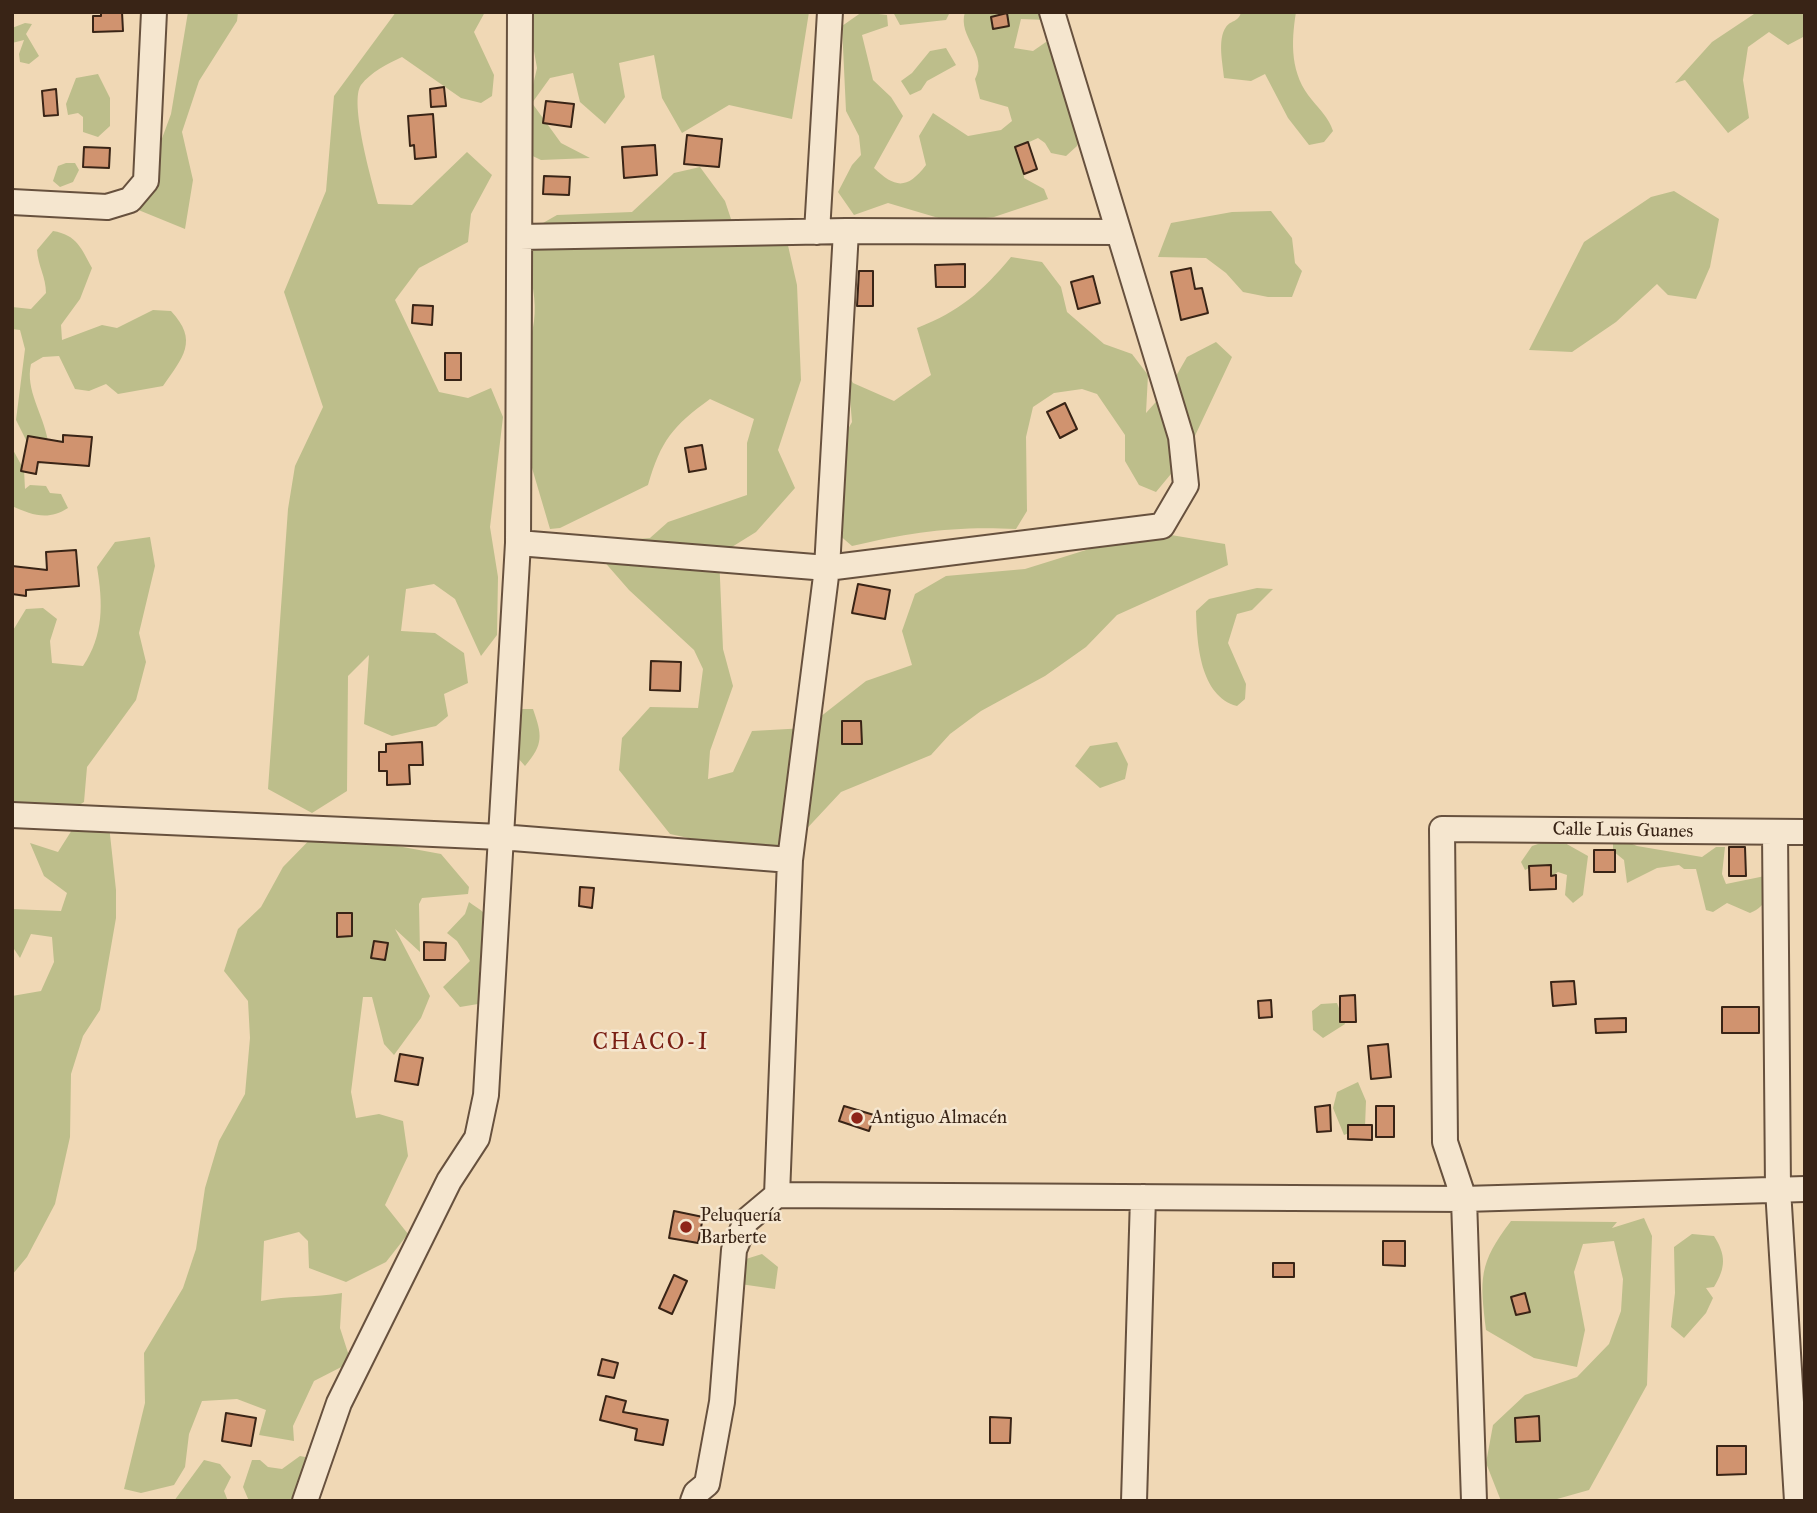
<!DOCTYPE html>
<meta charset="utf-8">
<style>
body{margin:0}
#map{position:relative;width:1817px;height:1513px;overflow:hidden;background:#f0d8b5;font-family:"IM FELL Great Primer",serif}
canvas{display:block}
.frame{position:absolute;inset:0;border:14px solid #392416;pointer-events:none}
</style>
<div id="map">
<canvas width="1817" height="1513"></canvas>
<div class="frame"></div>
</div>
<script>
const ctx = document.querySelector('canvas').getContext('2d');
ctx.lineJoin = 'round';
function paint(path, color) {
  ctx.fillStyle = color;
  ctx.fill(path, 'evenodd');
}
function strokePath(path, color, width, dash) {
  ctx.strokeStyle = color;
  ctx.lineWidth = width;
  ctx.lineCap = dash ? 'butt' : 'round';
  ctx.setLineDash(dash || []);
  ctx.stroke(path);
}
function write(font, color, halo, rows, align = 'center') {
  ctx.font = font + ' "IM FELL Great Primer",serif';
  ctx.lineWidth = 5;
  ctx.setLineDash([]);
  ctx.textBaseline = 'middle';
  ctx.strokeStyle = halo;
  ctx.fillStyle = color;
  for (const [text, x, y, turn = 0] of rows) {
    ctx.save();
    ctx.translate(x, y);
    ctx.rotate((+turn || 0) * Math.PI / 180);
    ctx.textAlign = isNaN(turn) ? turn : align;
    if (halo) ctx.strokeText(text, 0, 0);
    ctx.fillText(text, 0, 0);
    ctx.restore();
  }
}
paint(new Path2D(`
 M 188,12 L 238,12 L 237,21 L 199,81 L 182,132 L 193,180 L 185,229 L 136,209 L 171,114 Z
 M 396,12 L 485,12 L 474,32 L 494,75 L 492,96 L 481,103 L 461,98 L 402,57 C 387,64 371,72 361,85 C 349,102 372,182 378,204 L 412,205 L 467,152 L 492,175 L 471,214 L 468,242 L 419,268 L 395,300 L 439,392 L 468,398 L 491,388 L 503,417 L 490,527 L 498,577 L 497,635 L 481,656 L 455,599 L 434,584 L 406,589 L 401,631 L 435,633 L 464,653 L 468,683 L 444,694 L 448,716 L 436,726 L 392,736 L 364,724 L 369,655 L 348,676 L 347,791 L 312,813 L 268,789 L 288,509 L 295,466 L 323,407 L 284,292 L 326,191 L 334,96 Z
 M 527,12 L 809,12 L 792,119 L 729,105 L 682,133 L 662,98 L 654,55 L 619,63 L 625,97 L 605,124 L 580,102 L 573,73 L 550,78 L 532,103 L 561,143 L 590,158 L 541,160 L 518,149 L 537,68 Z
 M 862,12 L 887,15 L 888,26 L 862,35 L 873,80 L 891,97 L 903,116 L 874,168 C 895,188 907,190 926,165 L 919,136 L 933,113 L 968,136 L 1001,130 L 1012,121 L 1008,107 L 980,99 L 975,79 C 989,55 957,37 965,12 L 1046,12 L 1047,20 L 1021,19 L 1014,48 L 1033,51 L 1046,42 L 1060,47 L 1083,127 L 1077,146 L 1066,156 L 1051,153 L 1045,143 L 1038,138 L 1025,144 L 1024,178 L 1044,189 L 1048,199 L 994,217 L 952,222 L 888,203 L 854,215 L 838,192 L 852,165 L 861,155 L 859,136 L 846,111 L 842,26 Z
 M 893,12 L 948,12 L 949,14 L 946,20 L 900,25 Z
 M 1241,12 L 1296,12 C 1291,43 1290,74 1312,100 C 1321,111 1328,117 1333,131 L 1324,142 L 1309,145 L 1288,118 L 1265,74 L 1251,81 L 1224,78 C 1223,64 1217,40 1226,27 C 1231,20 1239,22 1241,12 Z
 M 1757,12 L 1805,12 L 1805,36 L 1788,45 L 1769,32 L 1748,47 L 1743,80 L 1749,118 L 1728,133 L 1685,80 L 1675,83 L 1712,42 Z
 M 25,23 L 32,24 L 26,34 L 39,56 L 29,64 L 20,62 L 19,54 L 24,40 L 12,43 L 12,28 Z
 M 946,48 L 956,65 L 927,81 L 921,90 L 910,95 L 901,81 L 912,73 L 930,51 Z
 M 98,74 L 110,98 L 110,126 L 98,137 L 83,132 L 83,117 L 78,113 L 68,115 L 66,104 L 76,78 Z
 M 66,163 L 75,163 L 79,170 L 73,182 L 60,187 L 53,181 L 58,166 Z
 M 700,167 L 725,201 L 734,228 L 784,228 L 797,285 L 801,380 L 778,450 L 795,488 L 756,532 L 719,555 L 723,649 L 733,686 L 710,751 L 708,779 L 733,772 L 752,731 L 806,728 L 866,681 L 912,665 L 902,631 L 915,594 L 946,576 L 1025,569 L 1147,531 L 1225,544 L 1228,565 L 1117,615 L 1086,647 L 1045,676 L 981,711 L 950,734 L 931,755 L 841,792 L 785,852 L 766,844 L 725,846 L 670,834 L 619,770 L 622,738 L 650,707 L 698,708 L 703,669 L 694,650 L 629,590 L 588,543 L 650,538 L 668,522 L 747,495 L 747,443 L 754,419 L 710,399 C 673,426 661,440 648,485 L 560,528 L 550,529 L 509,390 C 537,332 543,312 523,249 L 536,227 L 557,215 L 632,212 L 674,173 Z
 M 1674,191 L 1719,219 L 1710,267 L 1696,299 L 1668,295 L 1657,284 L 1616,322 L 1572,352 L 1529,350 L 1584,242 L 1651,197 Z
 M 1271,211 L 1292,238 L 1295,263 L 1302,271 L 1292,297 L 1268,297 L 1243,292 L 1226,273 L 1206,258 L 1158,257 L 1171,223 L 1232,212 Z
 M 53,231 C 77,235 81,248 92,268 L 80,299 L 61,325 L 62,340 L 102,325 L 117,328 L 153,310 L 171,311 C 199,341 183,357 163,386 L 118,394 L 106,384 L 89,391 L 75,389 L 59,356 L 43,357 L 31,364 C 25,390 43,413 48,441 L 28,444 L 16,420 L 25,349 L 20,330 L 12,329 L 12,307 L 31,309 L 46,293 C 46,277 38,266 37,250 Z
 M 1011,257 L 1042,262 L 1061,287 L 1067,312 L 1104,344 L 1132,354 L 1148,375 L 1146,413 L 1171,385 L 1187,357 L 1216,342 L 1232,357 L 1185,457 L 1156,492 L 1139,485 L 1125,461 L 1125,435 L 1097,394 L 1082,389 L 1054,393 L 1033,407 L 1026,437 L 1027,511 L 1016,529 C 954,526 912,532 852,546 L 831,528 L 838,447 L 852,422 L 848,375 L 853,383 L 894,401 L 931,375 L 917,328 C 960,311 982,292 1011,257 Z
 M 12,448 L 24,470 L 25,489 L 30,485 L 46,486 L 50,493 L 61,494 L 68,508 C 48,521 32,515 12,506 Z
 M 150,537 L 155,566 L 139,633 L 146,662 L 136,700 L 87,767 L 84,802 L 64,815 L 12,815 L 12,632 L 26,609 L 43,608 L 57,619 L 50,641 L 52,663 L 83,666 C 104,635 103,603 97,567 L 115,542 Z
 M 1257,588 L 1273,589 L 1252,610 L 1237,614 L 1228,643 L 1246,684 L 1245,699 L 1237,706 C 1200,696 1197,644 1196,611 L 1209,599 Z
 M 513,709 L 533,709 C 542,735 544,744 525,766 L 510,749 Z
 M 1117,742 L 1128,764 L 1125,779 L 1100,788 L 1075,766 L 1090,746 Z
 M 108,816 L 116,890 L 116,918 L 100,1010 L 83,1036 L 71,1074 L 70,1137 L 55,1204 L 27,1257 L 12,1275 L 12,996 L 41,991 L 54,962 L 52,937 L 31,934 L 20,958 L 12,946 L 12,909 L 61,911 L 67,893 L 44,876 L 30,843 L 58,852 L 77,822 Z
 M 327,822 L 381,843 L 441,854 L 469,887 L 468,894 L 422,898 L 419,904 L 420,952 L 395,929 L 430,996 L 421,1018 L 394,1055 L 384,1044 L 372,997 L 363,997 L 351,1092 L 356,1118 L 379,1114 L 403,1121 L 408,1156 L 385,1205 L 408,1234 L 386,1262 L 346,1282 L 309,1268 L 308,1241 L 299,1232 L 264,1241 L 261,1301 C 288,1295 314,1298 342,1293 L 340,1328 L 351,1362 L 314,1381 L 293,1426 L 294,1441 L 259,1435 L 266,1410 L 237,1399 L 202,1401 L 189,1434 L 185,1467 L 174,1485 L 141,1493 L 124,1489 L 145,1403 L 144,1353 L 183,1288 L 196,1249 L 205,1188 L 219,1141 L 245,1094 L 250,1038 L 248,1001 L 224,971 L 238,929 L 261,907 L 283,867 Z
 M 1556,838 L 1588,856 L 1583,895 L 1573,903 L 1565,895 L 1567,875 L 1558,872 L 1552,876 L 1546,868 L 1533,866 L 1525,870 L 1521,862 L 1532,846 Z
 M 1618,838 L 1637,846 L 1702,857 L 1716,847 L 1725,847 L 1722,874 L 1726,884 L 1765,876 C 1767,895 1769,905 1750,913 L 1727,903 L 1713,912 L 1706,910 L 1696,869 L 1684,869 L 1679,865 L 1657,868 L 1627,883 L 1624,860 L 1613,851 L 1613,841 Z
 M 469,902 C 473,905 480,909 484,913 C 492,925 487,959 479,971 L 481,989 L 478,1004 L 460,1007 L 443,987 L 470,961 L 457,941 L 447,933 L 465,914 Z
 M 1337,1003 L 1345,1024 L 1323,1038 L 1313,1030 L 1312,1011 L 1321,1004 Z
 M 1358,1082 L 1366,1101 L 1365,1127 L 1344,1135 L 1333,1108 L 1337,1092 Z
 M 1644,1218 L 1652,1236 L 1647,1385 L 1589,1490 L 1550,1501 L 1501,1501 L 1486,1463 L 1493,1425 L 1525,1395 L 1577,1377 L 1609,1344 L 1621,1311 L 1623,1279 L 1614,1241 L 1583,1244 L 1574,1272 L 1585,1330 L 1577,1367 L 1534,1358 L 1486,1330 C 1480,1279 1478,1264 1511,1221 L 1617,1222 L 1612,1228 Z
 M 1692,1234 L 1714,1236 C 1726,1255 1726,1267 1714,1287 L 1706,1288 L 1713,1298 L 1706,1313 L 1684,1338 L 1671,1327 L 1675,1293 L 1674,1247 Z
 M 762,1254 L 778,1267 L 775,1289 L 740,1284 L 746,1259 Z
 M 300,1456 L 315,1459 L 291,1501 L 249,1501 L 243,1487 L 252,1460 L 260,1460 L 268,1467 L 282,1469 Z
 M 204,1460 L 220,1464 L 231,1477 L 224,1491 L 228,1501 L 174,1501 Z`), '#bdbe8b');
const building = new Path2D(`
 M 101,12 L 122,12 L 123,31 L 93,32 L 93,16 L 101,16 Z
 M 1007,13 L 1009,26 L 993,29 L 991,17 Z
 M 444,87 L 446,106 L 431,107 L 430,89 Z
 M 56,89 L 58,115 L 44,116 L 42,91 Z
 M 546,101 L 574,104 L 571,127 L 543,123 Z
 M 433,114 L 436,157 L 415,159 L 414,145 L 410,146 L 408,116 Z
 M 687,135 L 722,139 L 719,167 L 684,164 Z
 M 1028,142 L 1037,169 L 1024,174 L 1015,147 Z
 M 655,145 L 657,175 L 624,178 L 622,147 Z
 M 84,147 L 110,148 L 109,168 L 83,167 Z
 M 544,176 L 570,177 L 569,195 L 543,194 Z
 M 965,264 L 965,287 L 936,287 L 935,265 Z
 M 1191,268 L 1195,289 L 1202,288 L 1208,313 L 1181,320 L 1171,272 Z
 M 859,271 L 873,271 L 873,306 L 857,306 Z
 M 1093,276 L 1100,303 L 1078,309 L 1071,282 Z
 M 413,305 L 433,306 L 432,325 L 412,323 Z
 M 445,353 L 461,353 L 461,380 L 445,380 Z
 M 1065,403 L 1077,429 L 1060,438 L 1047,412 Z
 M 63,435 L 92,437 L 89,466 L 38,462 L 36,474 L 21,471 L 28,436 L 63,442 Z
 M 702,445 L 706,469 L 689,472 L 685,448 Z
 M 76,550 L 79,586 L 26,590 L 26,596 L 12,594 L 12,566 L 47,570 L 46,552 Z
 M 858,584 L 890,590 L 885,619 L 852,613 Z
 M 651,661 L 681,662 L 680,691 L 650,690 Z
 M 842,721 L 861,721 L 862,744 L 842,744 Z
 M 422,742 L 423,765 L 409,765 L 410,784 L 387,785 L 387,771 L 379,771 L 379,752 L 386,752 L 386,744 Z
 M 1729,847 L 1745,847 L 1746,876 L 1729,876 Z
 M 1594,850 L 1615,850 L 1615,872 L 1594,872 Z
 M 1551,865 L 1551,876 L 1556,875 L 1556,889 L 1530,890 L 1529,866 Z
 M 580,887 L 594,888 L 592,908 L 579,906 Z
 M 337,913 L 352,913 L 352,936 L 337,937 Z
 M 374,941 L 388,943 L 385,960 L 371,958 Z
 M 424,942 L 446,943 L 445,960 L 424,960 Z
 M 1574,981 L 1576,1004 L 1553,1006 L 1551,982 Z
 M 1355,995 L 1356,1022 L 1340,1022 L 1340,996 Z
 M 1271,1000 L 1272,1017 L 1259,1018 L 1258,1001 Z
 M 1722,1007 L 1759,1007 L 1759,1033 L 1722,1033 Z
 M 1626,1018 L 1626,1032 L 1596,1033 L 1595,1019 Z
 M 1388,1044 L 1391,1077 L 1371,1079 L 1368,1046 Z
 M 400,1054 L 423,1058 L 418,1085 L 395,1081 Z
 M 1330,1105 L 1331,1131 L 1317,1132 L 1315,1107 Z
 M 844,1106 L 874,1115 L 869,1131 L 839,1121 Z
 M 1376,1106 L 1394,1106 L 1394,1137 L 1376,1137 Z
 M 1348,1125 L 1372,1125 L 1372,1140 L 1348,1139 Z
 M 674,1211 L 703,1217 L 698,1243 L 669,1238 Z
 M 1383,1241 L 1405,1241 L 1405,1266 L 1383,1265 Z
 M 1273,1263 L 1294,1263 L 1294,1277 L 1273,1277 Z
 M 674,1275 L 687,1281 L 672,1314 L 659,1308 Z
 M 1525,1293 L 1530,1312 L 1516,1315 L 1511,1297 Z
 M 602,1359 L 618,1363 L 614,1378 L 598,1375 Z
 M 606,1396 L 626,1401 L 623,1412 L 668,1420 L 663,1445 L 635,1440 L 637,1429 L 600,1420 Z
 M 226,1413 L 256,1418 L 251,1446 L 222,1441 Z
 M 1539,1416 L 1540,1441 L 1516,1442 L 1515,1418 Z
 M 990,1417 L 1011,1418 L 1010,1443 L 990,1443 Z
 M 1717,1446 L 1746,1446 L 1746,1474 L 1717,1475 Z`);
paint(building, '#d0936f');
strokePath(building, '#392416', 2);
const minor = new Path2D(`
 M 12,202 L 107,207 L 130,200 L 146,181 L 154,12
 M 817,232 L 830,12
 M 520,237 L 846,231 L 1118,232
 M 518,543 L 827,568 L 1162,526 L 1186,485 L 1181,437 L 1052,12
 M 12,815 L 500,837 L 790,860
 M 1775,832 L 1778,1189 L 1797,1501
 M 777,1195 L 790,860 L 827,568 L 846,231
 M 305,1501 L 339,1403 L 449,1181 L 477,1138 L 486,1095 L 518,543 L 520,12
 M 693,1501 L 696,1493 L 707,1484 L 722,1402 L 734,1250 L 746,1221 L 777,1195 L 1464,1199 L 1805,1189
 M 1134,1501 L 1143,1197
 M 1474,1501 L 1464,1199 L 1445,1142 L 1442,829 L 1805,832`);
strokePath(minor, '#67513e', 28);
strokePath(minor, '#f5e6cf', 24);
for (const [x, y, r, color] of [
 [857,1118,7,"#8f2418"],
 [686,1227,7,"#8f2418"]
]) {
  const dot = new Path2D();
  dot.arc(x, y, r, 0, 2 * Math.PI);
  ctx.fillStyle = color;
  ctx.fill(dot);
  strokePath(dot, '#f5e6cf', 2.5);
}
write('19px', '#392416', '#f5e6cf', [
 ["Calle Luis Guanes",1623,831,1]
]);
write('19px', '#392416', '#f5e6cf', [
 ["Antiguo Almacén",871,1118],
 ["Peluquería",700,1216],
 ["Barberte",700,1238]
], 'left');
ctx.letterSpacing = '2px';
write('23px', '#7a1f14', '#f5e6cf', [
 ["CHACO-I",651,1043]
]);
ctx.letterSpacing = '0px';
</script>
